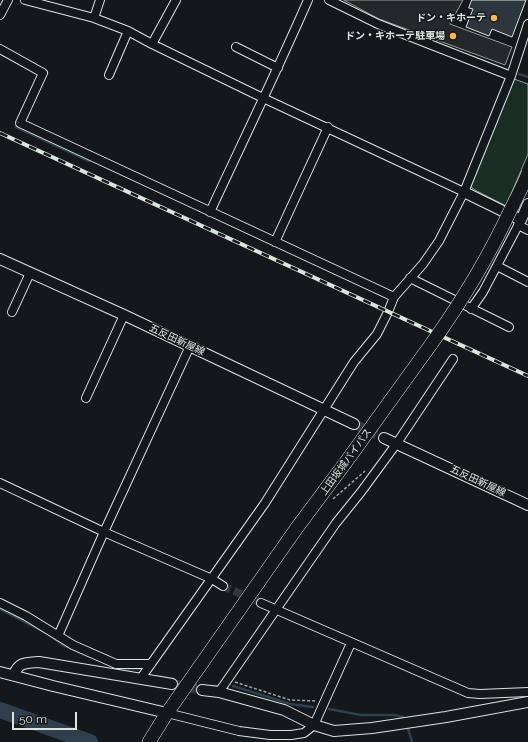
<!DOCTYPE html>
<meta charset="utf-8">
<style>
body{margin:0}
#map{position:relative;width:528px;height:742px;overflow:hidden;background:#14181c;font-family:Raleway,sans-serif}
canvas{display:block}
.scale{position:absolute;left:12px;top:712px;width:65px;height:18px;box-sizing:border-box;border:2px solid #d8e6dc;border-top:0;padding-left:5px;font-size:12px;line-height:14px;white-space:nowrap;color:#d8e6dc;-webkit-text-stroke:3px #14181c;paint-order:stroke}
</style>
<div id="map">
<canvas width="528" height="742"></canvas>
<div class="scale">50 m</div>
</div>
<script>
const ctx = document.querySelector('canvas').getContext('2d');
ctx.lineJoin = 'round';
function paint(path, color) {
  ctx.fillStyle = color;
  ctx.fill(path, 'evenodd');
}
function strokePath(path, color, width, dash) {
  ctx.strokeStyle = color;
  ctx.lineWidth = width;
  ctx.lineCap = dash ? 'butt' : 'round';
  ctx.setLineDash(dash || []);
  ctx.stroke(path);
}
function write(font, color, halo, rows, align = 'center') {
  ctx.font = font + ' Raleway,"Noto Sans JP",sans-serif';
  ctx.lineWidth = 3;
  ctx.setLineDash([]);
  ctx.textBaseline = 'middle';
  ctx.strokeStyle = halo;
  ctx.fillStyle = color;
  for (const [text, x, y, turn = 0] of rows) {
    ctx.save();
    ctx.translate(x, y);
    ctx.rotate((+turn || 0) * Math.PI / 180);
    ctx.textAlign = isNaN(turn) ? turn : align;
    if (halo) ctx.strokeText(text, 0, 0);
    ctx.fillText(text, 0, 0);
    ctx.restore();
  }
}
const green = new Path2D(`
 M 514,79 L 528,84 L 528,154 L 506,206 L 475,190 L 472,188 L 471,184 Z`);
paint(green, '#1a2d24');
strokePath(green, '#939e99', 1);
const parking = new Path2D(`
 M 344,0 L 463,0 L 450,24 L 512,47 L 505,65 L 379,19 Z`);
paint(parking, '#24282b');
strokePath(parking, '#939e99', 1);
strokePath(new Path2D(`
 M 474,57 L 508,70
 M 519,74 L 528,77
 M 16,126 L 16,127 L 89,161
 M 0,609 L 48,634 L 63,645 L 90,657
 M 113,667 L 126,669 L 142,669
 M 157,676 L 173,679
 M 209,686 L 217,686
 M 233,686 L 290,704 L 313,707
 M 329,709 L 361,715 L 394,715 L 403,717 L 405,721
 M 407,725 L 412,742`), '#2f3f4d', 2.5);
strokePath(new Path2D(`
 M 0,710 L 90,742`), '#2f3f4d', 16);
const building = new Path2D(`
 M 472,0 L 526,0 L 512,37 L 492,29 L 489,36 L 466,27 L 473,9 L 469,8 Z`);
paint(building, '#2c363c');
strokePath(building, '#d8e6dc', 1);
strokePath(new Path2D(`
 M 223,586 L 261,603`), '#313739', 8, [8, 4]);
strokePath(new Path2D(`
 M 354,424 L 384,438
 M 172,684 L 202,690`), '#313739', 10, [10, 5]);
const minor = new Path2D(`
 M 25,0 L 94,18 L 128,31 L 152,44 L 263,98 L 464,192
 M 329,0 L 378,24 L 511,76
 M 0,15 L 8,0
 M 94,18 L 100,0
 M 152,44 L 176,0
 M 236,47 L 278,68
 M 0,49 L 43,73 L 20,123 L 394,297
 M 109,75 L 128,31
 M 210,212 C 243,141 277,71 308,0
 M 518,225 L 528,230
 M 275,242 L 328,127
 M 497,266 L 528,282
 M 410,278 L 509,327
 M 471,309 L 483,292 L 521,220
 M 12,312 L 30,273
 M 86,398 L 124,315
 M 0,483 L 104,532 L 212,579 L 223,586
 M 0,603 L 26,616 L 73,645 L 116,664 L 151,664
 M 261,603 L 468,693 L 480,694 L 528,692
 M 58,636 L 104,532 L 190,346
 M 141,678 L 265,503 L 354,362 L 377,334 L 388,312 L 394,297 L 423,264 L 439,241 L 464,192 L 511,76 L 528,24
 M 219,692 L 336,523 L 361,492 L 397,443 L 453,359
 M 167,713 L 239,731 L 270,735 L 291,735 L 304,733 L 314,725 L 351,643`);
const tertiary = new Path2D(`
 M 464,192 L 521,220 L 528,204
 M 0,259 L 124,315 L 354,424
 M 384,438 L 528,505
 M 0,672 L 53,686 L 167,713
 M 14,675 C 18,662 26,663 39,662 L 172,684
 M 202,690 L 219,692 L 284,710 L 314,725 L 334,731 L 372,728 L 446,717 L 528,702`);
const trunk = new Path2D(`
 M 149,742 L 167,713 L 296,529 L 346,462 L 432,343`);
strokePath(minor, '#d8e6dc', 10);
strokePath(tertiary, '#d8e6dc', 12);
strokePath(trunk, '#d8e6dc', 14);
strokePath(new Path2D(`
 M 333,499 L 365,471
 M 235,682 L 290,700 L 317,701`), '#9da8a2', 1.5, [3, 2]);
strokePath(minor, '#14181c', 8);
strokePath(tertiary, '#14181c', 10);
strokePath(trunk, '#14181c', 13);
const rail = new Path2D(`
 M 0,133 L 528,376`);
strokePath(rail, '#d8e6dc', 4);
strokePath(rail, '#14181c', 2.5, [8]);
const trunkBridge = new Path2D(`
 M 432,343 C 462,301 488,258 510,211 C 516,199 523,186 528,173`);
strokePath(trunkBridge, '#d8e6dc', 14, []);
strokePath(trunkBridge, '#14181c', 13);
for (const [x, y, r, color] of [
 [494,18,4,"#ffb74d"],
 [453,36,4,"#ffb74d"]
]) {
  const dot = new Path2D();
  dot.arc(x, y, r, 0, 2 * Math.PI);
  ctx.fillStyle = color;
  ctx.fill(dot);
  strokePath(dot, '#14181c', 1.5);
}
write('bold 10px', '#d8e6dc', '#14181c', [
 ["ドン・キホーテ",486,18],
 ["ドン・キホーテ駐車場",445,36]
], 'right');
write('10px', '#d8e6dc', '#14181c', [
 ["五反田新屋線",177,340,25],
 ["上田坂城バイパス",346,462,-54],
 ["五反田新屋線",478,481,25]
]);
</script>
